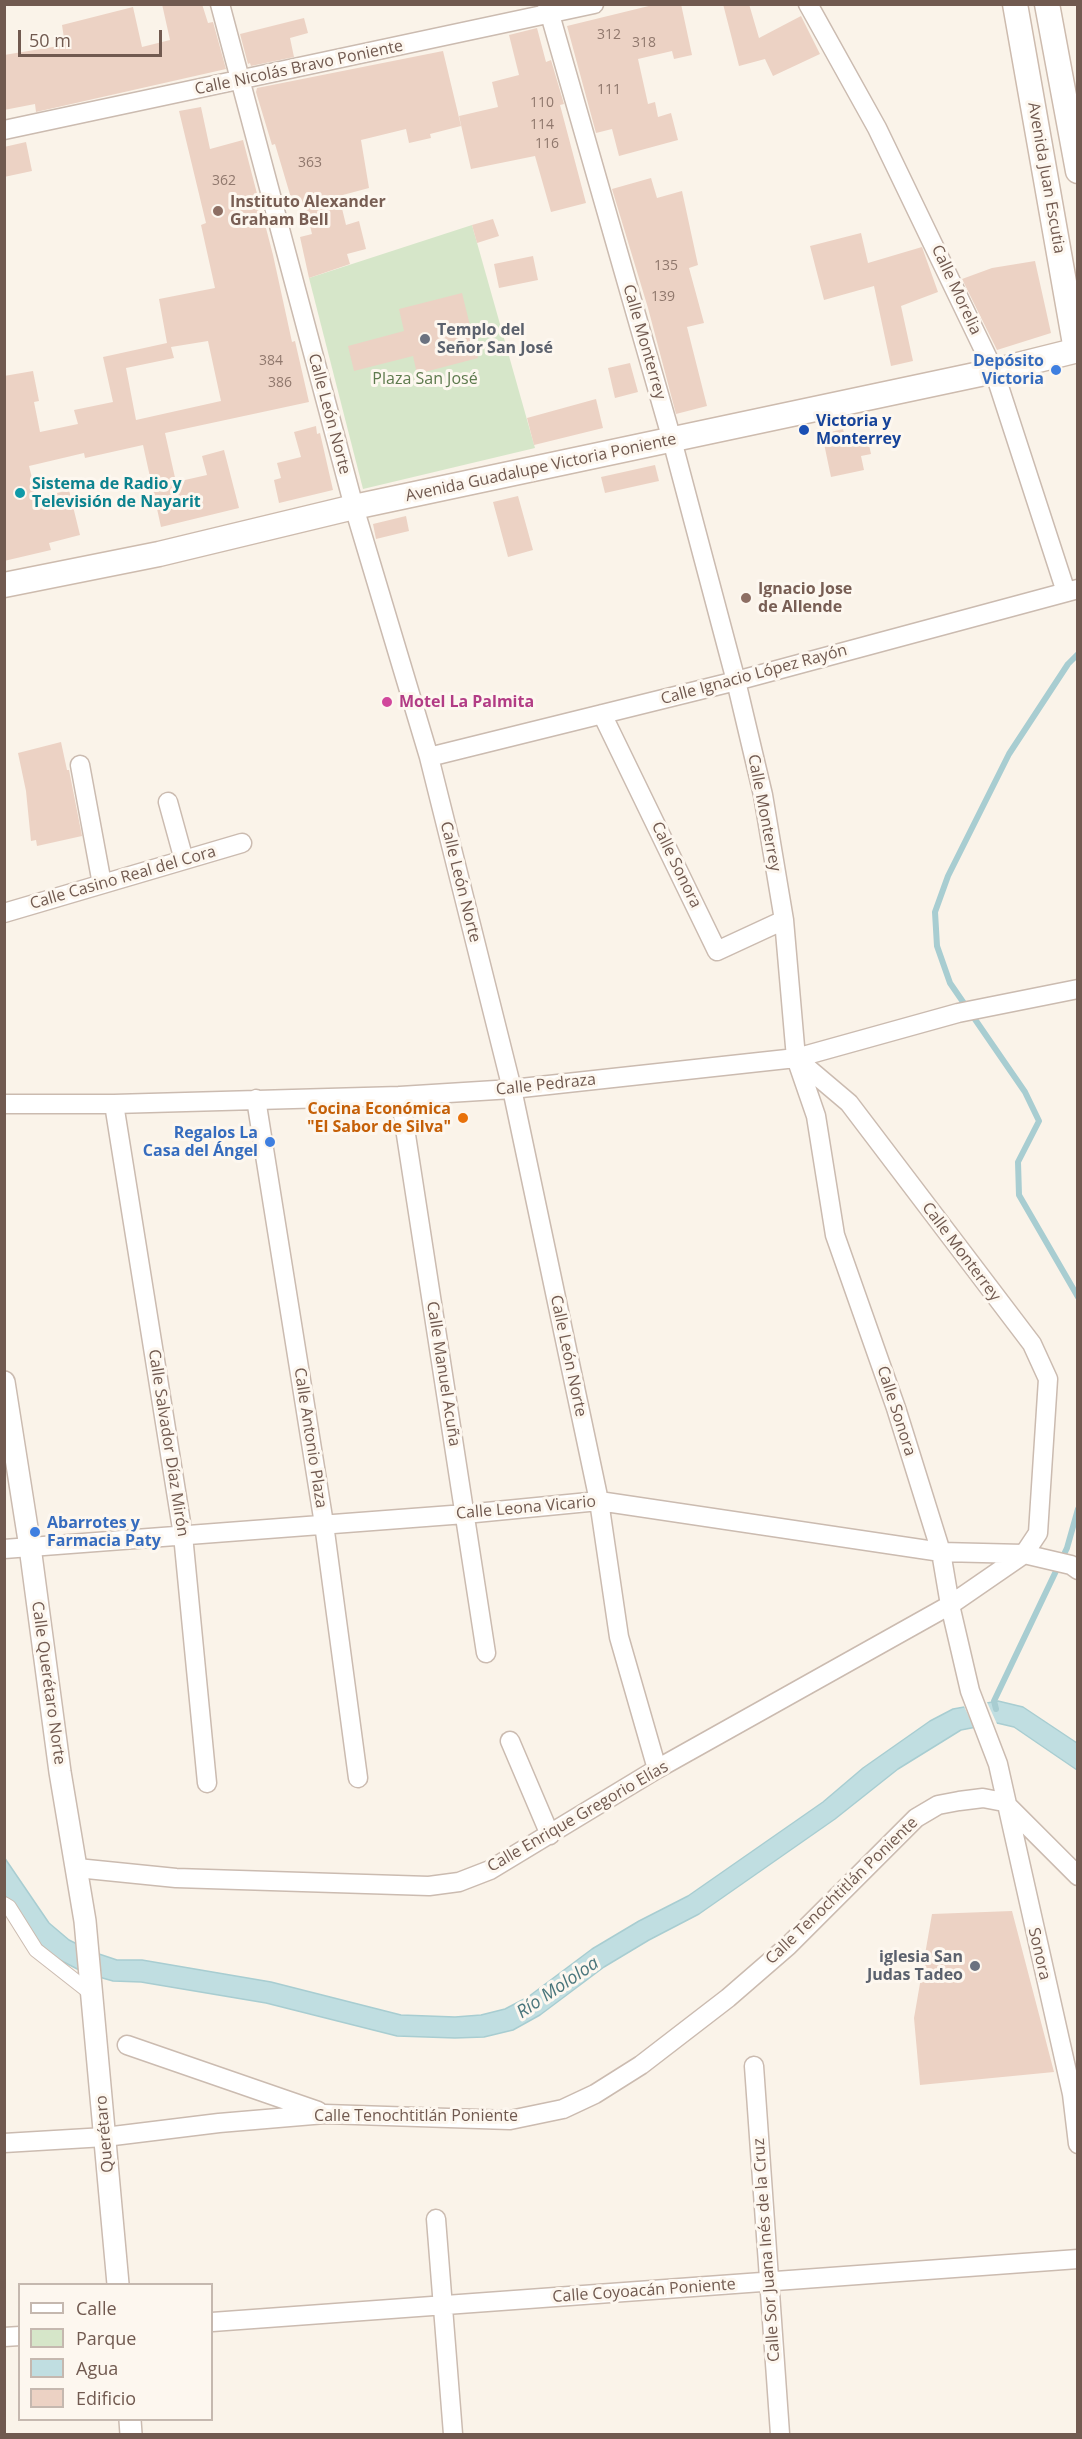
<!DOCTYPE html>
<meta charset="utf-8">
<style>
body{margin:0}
#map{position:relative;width:1082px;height:2439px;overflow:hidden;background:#faf3e9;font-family:"Open Sans",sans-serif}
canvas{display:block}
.frame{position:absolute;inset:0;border:6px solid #715a50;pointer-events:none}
.legend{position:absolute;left:18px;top:2283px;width:195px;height:138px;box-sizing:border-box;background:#fdf7ef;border:2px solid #c5b8af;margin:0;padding:8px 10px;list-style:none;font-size:18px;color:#715a50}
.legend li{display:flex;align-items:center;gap:12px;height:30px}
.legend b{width:30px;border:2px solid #c5b8af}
.scale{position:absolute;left:18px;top:30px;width:144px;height:27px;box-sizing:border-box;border:3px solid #715a50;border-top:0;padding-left:8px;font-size:18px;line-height:21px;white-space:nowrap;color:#715a50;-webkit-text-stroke:4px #fdf7ef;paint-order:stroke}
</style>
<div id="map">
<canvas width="1082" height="2439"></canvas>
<div class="frame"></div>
<ul class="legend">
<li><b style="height:8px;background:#fff"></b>Calle</li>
<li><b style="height:16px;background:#d6e6c9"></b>Parque</li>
<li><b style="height:16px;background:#c0dee1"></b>Agua</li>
<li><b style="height:16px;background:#ecd2c4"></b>Edificio</li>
</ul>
<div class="scale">50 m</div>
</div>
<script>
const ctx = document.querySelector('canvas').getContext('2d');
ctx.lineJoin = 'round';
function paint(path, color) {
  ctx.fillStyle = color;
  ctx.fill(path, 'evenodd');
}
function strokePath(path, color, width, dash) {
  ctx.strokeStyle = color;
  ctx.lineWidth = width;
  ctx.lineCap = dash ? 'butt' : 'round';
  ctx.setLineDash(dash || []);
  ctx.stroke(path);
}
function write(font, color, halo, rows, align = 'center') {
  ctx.font = font + ' "Open Sans",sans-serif';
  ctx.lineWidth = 6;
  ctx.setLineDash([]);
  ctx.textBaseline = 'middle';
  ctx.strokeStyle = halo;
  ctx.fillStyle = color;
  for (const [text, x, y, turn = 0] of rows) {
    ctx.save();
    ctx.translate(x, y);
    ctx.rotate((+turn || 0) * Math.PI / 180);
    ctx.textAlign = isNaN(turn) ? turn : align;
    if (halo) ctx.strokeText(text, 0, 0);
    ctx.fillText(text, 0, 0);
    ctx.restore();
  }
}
paint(new Path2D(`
 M 472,225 L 535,448 L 363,489 L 309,278 Z`), '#d6e6c9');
const water = new Path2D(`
 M 998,1701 L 1023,1707 L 1077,1743 L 1077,1770 L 1014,1727 L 997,1723 L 961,1730 L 898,1769 L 835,1819 L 699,1914 L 649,1940 L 604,1967 L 540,2015 L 513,2030 L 484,2037 L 455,2038 L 397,2036 L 266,2003 L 141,1982 L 113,1981 L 85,1973 L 56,1958 L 33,1938 L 5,1898 L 4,1857 L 49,1923 L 69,1940 L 93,1952 L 117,1960 L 142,1960 L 271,1982 L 401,2015 L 455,2017 L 481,2015 L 505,2009 L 528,1997 L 592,1949 L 639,1921 L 688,1896 L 823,1802 L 863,1768 L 930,1721 L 953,1709 Z`);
paint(water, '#c0dee1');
strokePath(water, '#a8cdd1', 1.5);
paint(new Path2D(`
 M 986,1700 L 998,1726 L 975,1730 L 963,1704 Z`), '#faf3e9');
strokePath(new Path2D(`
 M 1078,654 L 1068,664 L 1009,754 L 948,876 L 935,912 L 937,946 L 950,983 L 1025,1092 L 1039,1121 L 1018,1162 L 1019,1195 L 1078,1297
 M 996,1709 L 994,1701 L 1067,1548 L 1078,1509`), '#a8cdd1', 6);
paint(new Path2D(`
 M 162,4 L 202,4 L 208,23 L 213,22 L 226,69 L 36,112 L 35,104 L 4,110 L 4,55 L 65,45 L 62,25 L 133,7 L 142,47 L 170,40 Z
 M 657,4 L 681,4 L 692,55 L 674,59 L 672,51 L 638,59 L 648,104 L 655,102 L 658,117 L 671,113 L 678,140 L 619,156 L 612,129 L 596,133 L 567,26 Z
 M 723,4 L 749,4 L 759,38 L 801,16 L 820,54 L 773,76 L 765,59 L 739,66 Z
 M 304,18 L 308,33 L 290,38 L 294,57 L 251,66 L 250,63 L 248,64 L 240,34 Z
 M 537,28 L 546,62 L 551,60 L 564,104 L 560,105 L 586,203 L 551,212 L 535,156 L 471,169 L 459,116 L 498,107 L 492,82 L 519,75 L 509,35 Z
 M 443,51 L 461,126 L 430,134 L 431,138 L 409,143 L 406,129 L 361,140 L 369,188 L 339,196 L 346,225 L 359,221 L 366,249 L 347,254 L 350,264 L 309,278 L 300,237 L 312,234 L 305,205 L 294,208 L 275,144 L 272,145 L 256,92 L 257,88 Z
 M 201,107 L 210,149 L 243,140 L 273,255 L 292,342 L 295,341 L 309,402 L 165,433 L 176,482 L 207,475 L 202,456 L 224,450 L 239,508 L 161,527 L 143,445 L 85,458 L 84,453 L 29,466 L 37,498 L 69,490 L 80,535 L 49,543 L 51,550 L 4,561 L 4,376 L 33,371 L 39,401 L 34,402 L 40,432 L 78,424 L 74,410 L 113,402 L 103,357 L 167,343 L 159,299 L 215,288 L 201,225 L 206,223 L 179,111 ZM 208,341 L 221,401 L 136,420 L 126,368 L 174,358 L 171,347 Z
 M 26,142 L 32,171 L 4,177 L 4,147 Z
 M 651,178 L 657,198 L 682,191 L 698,265 L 689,268 L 704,323 L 687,327 L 707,406 L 676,414 L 648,308 L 612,189 Z
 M 493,219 L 499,236 L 477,243 L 472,225 Z
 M 861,233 L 868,263 L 922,247 L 938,292 L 901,306 L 913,361 L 891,366 L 874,286 L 824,300 L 810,246 Z
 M 533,256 L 538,280 L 499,288 L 494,264 Z
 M 1035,261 L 1051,333 L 997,350 L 962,279 L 992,268 Z
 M 462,293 L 478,358 L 417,374 L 413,356 L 354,371 L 348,346 L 404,331 L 399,309 Z
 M 630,363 L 638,392 L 615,398 L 608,368 Z
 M 596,399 L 603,428 L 534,445 L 527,418 Z
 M 316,426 L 317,434 L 320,433 L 333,490 L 279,503 L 274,480 L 281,478 L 277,463 L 301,457 L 294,432 Z
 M 843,429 L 846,440 L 867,435 L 871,454 L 861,456 L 864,470 L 831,477 L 822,434 Z
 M 655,465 L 659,481 L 605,493 L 601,477 Z
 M 518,496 L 533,550 L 508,557 L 493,502 Z
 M 406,516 L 409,531 L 376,539 L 373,524 Z
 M 61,742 L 67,770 L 69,770 L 82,836 L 37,846 L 36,840 L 31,841 L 26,791 L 18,753 Z
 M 1012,1911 L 1054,2072 L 920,2085 L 914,2018 L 932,1914 Z`), '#ecd2c4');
const pedestrian = new Path2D(`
 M 4,1904 L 9,1907 L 36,1950 L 92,1994`);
const minor = new Path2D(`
 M 220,4 L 354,507 L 429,757 L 512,1089 L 599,1501 L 619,1637 L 657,1769
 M 547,4 L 672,440 L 736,681 L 763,795 L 784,920 L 796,1058 L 816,1116 L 835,1235 L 896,1408 L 941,1552 L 950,1605 L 970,1691 L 998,1764 L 1072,2094 L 1078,2144
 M 808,4 L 877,128 L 994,371 L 1066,592
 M 4,130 L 594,4
 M 602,714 L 717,951 L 784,920
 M 429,757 L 736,681 L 1078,589
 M 80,765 L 102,884
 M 168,802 L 184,860
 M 4,913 L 242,843
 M 400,1096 L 486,1653
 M 256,1099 L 324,1524 L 358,1778
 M 4,1104 L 114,1104 L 400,1096 L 512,1089 L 796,1058 L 958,1013 L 1078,989
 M 114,1104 L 183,1535 L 207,1783
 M 4,1549 L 465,1514 L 599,1501 L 941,1552 L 1024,1554 L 1071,1565 L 1078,1570
 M 510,1741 L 550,1835
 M 77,1868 L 176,1878 L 429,1886 L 459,1882 L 490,1870 L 657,1769 L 950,1605 L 1024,1554 L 1038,1533 L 1048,1379 L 1032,1344 L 849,1103 L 797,1059
 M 127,2045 L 318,2111
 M 754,2066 L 780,2434
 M 4,2143 L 105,2137 L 219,2123 L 325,2114 L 510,2120 L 563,2109 L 595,2094 L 641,2065 L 728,1998 L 788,1946 L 916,1818 L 938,1805 L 959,1801 L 983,1798 L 1004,1802 L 1078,1876
 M 436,2219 L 453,2434
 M 212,2322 L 1078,2259
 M 4,2337 L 20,2336`);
const tertiary = new Path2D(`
 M 4,1382 L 30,1547 L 60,1772 L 85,1921 L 118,2284
 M 130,2420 L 131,2434`);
const secondary = new Path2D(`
 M 1015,4 L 1076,350
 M 1047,4 L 1078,171
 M 4,585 L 159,554 L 354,507 L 994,371 L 1078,350`);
strokePath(pedestrian, '#cbbbb0', 16);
strokePath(minor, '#cbbbb0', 21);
strokePath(tertiary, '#cbbbb0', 24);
strokePath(secondary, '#cdbbae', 27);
strokePath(pedestrian, '#fff', 14);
strokePath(minor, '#fff', 18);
strokePath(tertiary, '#fff', 21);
strokePath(secondary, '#fff', 24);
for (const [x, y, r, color] of [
 [218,211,6,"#8d6e63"],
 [425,339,6,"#6b7280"],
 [1056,370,6,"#3f7fe0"],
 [804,430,6,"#1a4fb4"],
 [20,493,6,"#0f9aa8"],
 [746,598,6,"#8d6e63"],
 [387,702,6,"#d1479c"],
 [463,1118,6,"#e8710a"],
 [270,1142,6,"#3f7fe0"],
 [35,1532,6,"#3f7fe0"],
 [975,1966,6,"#6b7280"]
]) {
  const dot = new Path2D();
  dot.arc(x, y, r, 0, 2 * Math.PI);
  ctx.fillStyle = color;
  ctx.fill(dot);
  strokePath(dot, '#fdf7ef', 2);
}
write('14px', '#90786d', null, [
 ["312",609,35],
 ["318",644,43],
 ["111",609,90],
 ["110",542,103],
 ["114",542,125],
 ["116",547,144],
 ["363",310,163],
 ["362",224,181],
 ["135",666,266],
 ["139",663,297],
 ["384",271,361],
 ["386",280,383]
]);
write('16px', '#715a50', '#fdf7ef', [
 ["Calle Nicolás Bravo Poniente",299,68,-12],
 ["Avenida Juan Escutia",1046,178,80],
 ["Calle Morelia",956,290,65],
 ["Calle Monterrey",644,342,74],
 ["Calle León Norte",329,414,75],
 ["Avenida Guadalupe Victoria Poniente",541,468,-12],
 ["Calle Ignacio López Rayón",754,675,-15],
 ["Calle Monterrey",764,813,79],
 ["Calle Sonora",676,865,64],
 ["Calle Casino Real del Cora",123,878,-16],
 ["Calle León Norte",460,882,76],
 ["Calle Pedraza",546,1085,-6],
 ["Calle Monterrey",961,1252,53],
 ["Calle León Norte",568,1356,78],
 ["Calle Manuel Acuña",443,1374,81],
 ["Calle Sonora",896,1411,72],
 ["Calle Antonio Plaza",310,1438,81],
 ["Calle Salvador Díaz Mirón",168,1443,81],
 ["Calle Leona Vicario",526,1508,-5],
 ["Calle Querétaro Norte",48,1683,82],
 ["Calle Enrique Gregorio Elías",578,1817,-30],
 ["Calle Tenochtitlán Poniente",842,1891,-44],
 ["Sonora",1039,1954,77],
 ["Calle Tenochtitlán Poniente",416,2116],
 ["Querétaro",105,2134,-95],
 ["Calle Sor Juana Inés de la Cruz",767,2250,-94],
 ["Calle Coyoacán Poniente",644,2291,-4]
]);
write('bold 16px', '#785e54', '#fdf7ef', [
 ["Instituto Alexander",230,202],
 ["Graham Bell",230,220],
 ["Ignacio Jose",758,589],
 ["de Allende",758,607]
], 'left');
write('bold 16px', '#5b616d', '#fdf7ef', [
 ["Templo del",437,330],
 ["Señor San José",437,348],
 ["iglesia San",963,1957,"right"],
 ["Judas Tadeo",963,1975,"right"]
], 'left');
write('bold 16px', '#366cbe', '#fdf7ef', [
 ["Depósito",1044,361],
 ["Victoria",1044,379],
 ["Regalos La",258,1133],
 ["Casa del Ángel",258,1151],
 ["Abarrotes y",47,1523,"left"],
 ["Farmacia Paty",47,1541,"left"]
], 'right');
write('16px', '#5d7a4d', '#fdf7ef', [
 ["Plaza San José",425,379]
]);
write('bold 16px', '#164399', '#fdf7ef', [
 ["Victoria y",816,421],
 ["Monterrey",816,439]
], 'left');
write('bold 16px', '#0d838f', '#fdf7ef', [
 ["Sistema de Radio y",32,484],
 ["Televisión de Nayarit",32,502]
], 'left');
write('bold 16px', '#b23c85', '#fdf7ef', [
 ["Motel La Palmita",399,702]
], 'left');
write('bold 16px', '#c56008', '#fdf7ef', [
 ["Cocina Económica",451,1109],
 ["\"El Sabor de Silva\"",451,1127]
], 'right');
write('italic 18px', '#49757b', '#fdf7ef', [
 ["Río Mololoa",558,1988,-34]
]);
</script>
